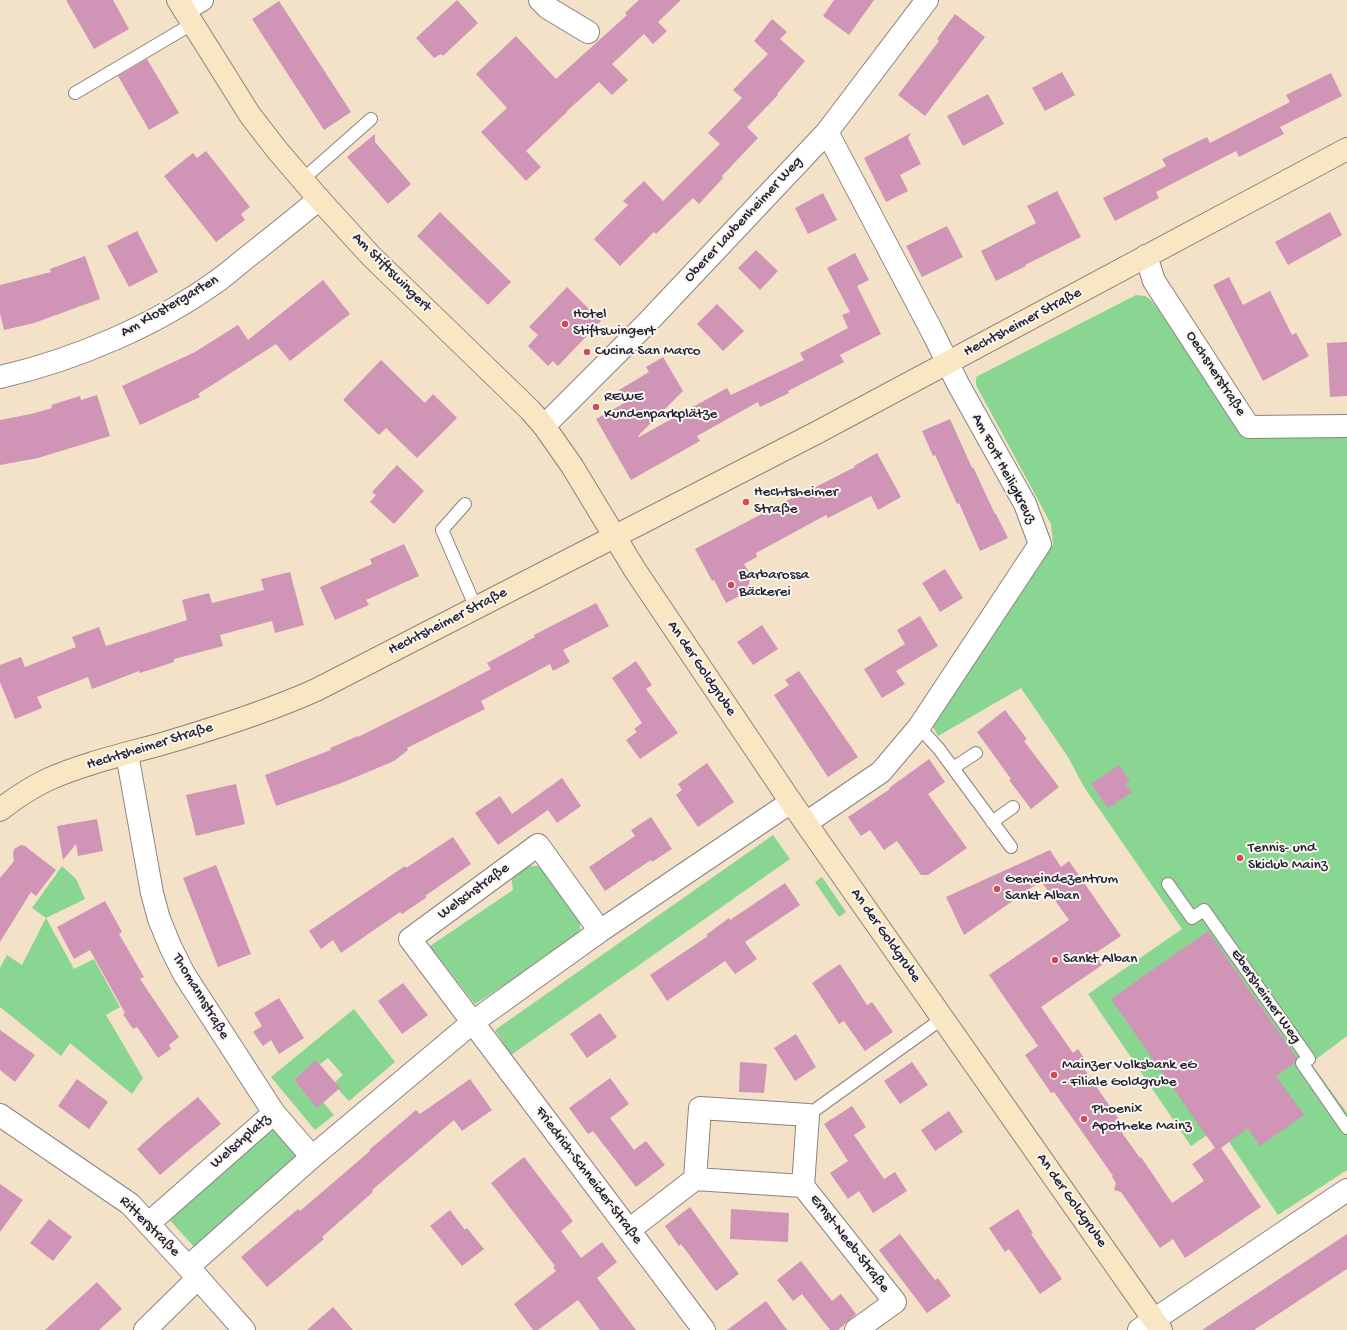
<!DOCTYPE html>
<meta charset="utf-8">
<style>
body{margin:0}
canvas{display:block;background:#f4e2c8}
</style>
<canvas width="1347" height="1330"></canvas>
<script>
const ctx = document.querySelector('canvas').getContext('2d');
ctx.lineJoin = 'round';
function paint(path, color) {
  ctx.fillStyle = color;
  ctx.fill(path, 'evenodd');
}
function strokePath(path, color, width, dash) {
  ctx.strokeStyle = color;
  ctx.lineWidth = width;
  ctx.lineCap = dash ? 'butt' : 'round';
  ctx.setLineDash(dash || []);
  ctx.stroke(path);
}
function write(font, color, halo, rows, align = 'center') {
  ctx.font = font + ' "Gochi Hand",sans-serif';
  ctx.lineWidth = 4;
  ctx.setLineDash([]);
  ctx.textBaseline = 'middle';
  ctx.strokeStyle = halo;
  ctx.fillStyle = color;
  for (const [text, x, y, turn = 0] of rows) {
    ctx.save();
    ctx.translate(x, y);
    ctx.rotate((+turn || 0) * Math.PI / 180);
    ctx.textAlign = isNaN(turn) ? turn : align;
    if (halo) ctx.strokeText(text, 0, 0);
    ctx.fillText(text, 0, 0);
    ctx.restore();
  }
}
paint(new Path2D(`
 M 1136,295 L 1145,296 L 1152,301 L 1252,434 L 1347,434 L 1347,1036 L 1311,1063 L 1347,1113 L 1347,1170 L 1278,1215 L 1219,1127 L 1191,1146 L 1088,994 L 1182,929 L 1084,787 L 1068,757 L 1021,688 L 938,736 L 929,720 L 1045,556 L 1053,544 L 1051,524 L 976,385 L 976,377 Z
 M 773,835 L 790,859 L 511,1055 L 495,1030 Z
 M 62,866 L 76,879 L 85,899 L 46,918 L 74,969 L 94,959 L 120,1007 L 106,1015 L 143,1078 L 132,1094 L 70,1043 L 61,1056 L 0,1007 L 0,968 L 7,955 L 22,965 L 46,918 L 32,908 Z
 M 531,866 L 538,866 L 546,871 L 578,912 L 581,935 L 475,1004 L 430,946 L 513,890 L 511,874 L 522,867 Z
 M 822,877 L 846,912 L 839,917 L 815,882 Z
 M 354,1009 L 395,1062 L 349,1101 L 338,1089 L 335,1082 L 343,1075 L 328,1058 L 320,1064 L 316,1061 L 294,1080 L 317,1107 L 323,1102 L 334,1115 L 315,1130 L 271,1077 Z
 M 272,1128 L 298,1158 L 195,1248 L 168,1218 Z`), '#89d592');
paint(new Path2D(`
 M 66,0 L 113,0 L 129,29 L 94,49 Z
 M 457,0 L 478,23 L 443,56 L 441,54 L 434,58 L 416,38 Z
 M 639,0 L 681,0 L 658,22 L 667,31 L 653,44 L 644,34 L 612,64 L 628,80 L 612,95 L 599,82 L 567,111 L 567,112 L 526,151 L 541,167 L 526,181 L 481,132 L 507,108 L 476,74 L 516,36 L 556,79 L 627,15 L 625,13 Z
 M 834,0 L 874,0 L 849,35 L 823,16 Z
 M 279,1 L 351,112 L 324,130 L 252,19 Z
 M 955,14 L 985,37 L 925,116 L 898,95 L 939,41 L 937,39 Z
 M 772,19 L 787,32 L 780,39 L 805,61 L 777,94 L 778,95 L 747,127 L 758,138 L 722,176 L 723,178 L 699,204 L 693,198 L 656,234 L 654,232 L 620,266 L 594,239 L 628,205 L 623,201 L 644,181 L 663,201 L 720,144 L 708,133 L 742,98 L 733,90 L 768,54 L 754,41 Z
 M 147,59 L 179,113 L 149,130 L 118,76 Z
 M 1062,72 L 1075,95 L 1045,111 L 1032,88 Z
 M 1331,73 L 1342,96 L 1280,127 L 1284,134 L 1239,157 L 1236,151 L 1156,192 L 1159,198 L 1115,221 L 1103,198 L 1166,166 L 1162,159 L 1207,137 L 1210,143 L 1290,102 L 1286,95 Z
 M 988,94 L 1004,124 L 963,146 L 947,116 Z
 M 911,133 L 908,138 L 921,164 L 900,175 L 908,191 L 886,202 L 864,158 Z
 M 375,134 L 375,142 L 411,184 L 388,204 L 347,157 Z
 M 206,151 L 250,207 L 241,214 L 245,220 L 216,242 L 164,176 L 193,153 L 197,158 Z
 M 1057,191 L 1081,237 L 1025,265 L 1026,266 L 996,281 L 981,251 L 1036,223 L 1027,206 Z
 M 823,193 L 837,220 L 808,234 L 795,208 Z
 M 440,212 L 511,282 L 488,305 L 417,236 Z
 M 1330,212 L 1342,235 L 1288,265 L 1275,242 Z
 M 947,226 L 963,257 L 922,277 L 906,246 Z
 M 137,231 L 158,272 L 129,287 L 107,246 Z
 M 756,250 L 778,271 L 760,290 L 738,268 Z
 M 855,253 L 869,280 L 857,286 L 881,334 L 840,355 L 844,362 L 788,391 L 789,393 L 760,407 L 758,402 L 697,436 L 700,441 L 631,480 L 596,419 L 626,402 L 619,390 L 649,372 L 646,367 L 663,357 L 683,391 L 638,436 L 639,437 L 727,388 L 731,395 L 804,360 L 800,353 L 848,328 L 842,315 L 850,312 L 827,268 Z
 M 85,256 L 100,299 L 34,323 L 4,330 L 0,313 L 0,285 L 51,272 L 50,269 Z
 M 1229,277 L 1243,305 L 1270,291 L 1292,335 L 1296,333 L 1309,356 L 1263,381 L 1213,285 Z
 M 323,280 L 350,314 L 290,361 L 276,344 L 198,394 L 200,397 L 140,425 L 122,386 L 195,352 L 238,325 L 248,340 Z
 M 567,287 L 601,321 L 558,366 L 553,361 L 548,366 L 528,346 L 538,335 L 529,327 Z
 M 717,304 L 744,331 L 723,351 L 697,324 Z
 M 1347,342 L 1347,396 L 1330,397 L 1327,343 Z
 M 381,360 L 425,403 L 433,394 L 457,418 L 417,458 L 386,428 L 379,435 L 343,400 Z
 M 97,395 L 110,436 L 38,458 L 0,465 L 0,420 L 31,414 L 52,408 L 51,405 L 80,396 L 81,400 Z
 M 950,419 L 972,468 L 973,467 L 995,514 L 996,514 L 1008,538 L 980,551 L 959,503 L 957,504 L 935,455 L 933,456 L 922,431 Z
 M 877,453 L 901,497 L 878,510 L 871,496 L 828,518 L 826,515 L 756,553 L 757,557 L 744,564 L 751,575 L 747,592 L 726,603 L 714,580 L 712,581 L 695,549 L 792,498 L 792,499 L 855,467 L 854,466 Z
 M 397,465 L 424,491 L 394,524 L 370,502 L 376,495 L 372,492 Z
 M 404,544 L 419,576 L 366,600 L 369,605 L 335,620 L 320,587 L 372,564 L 370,559 Z
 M 945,569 L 963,598 L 940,612 L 922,583 Z
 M 290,572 L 304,625 L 275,633 L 272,621 L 220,635 L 223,646 L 174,659 L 174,662 L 140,673 L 139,671 L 92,689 L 88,677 L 37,697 L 42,708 L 15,719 L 0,682 L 0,665 L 21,657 L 25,667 L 76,647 L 72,637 L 99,627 L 106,646 L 187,620 L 182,600 L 209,593 L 212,603 L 264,590 L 261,579 Z
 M 596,603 L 609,626 L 563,650 L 570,662 L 553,671 L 550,664 L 481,701 L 485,709 L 407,748 L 408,750 L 394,761 L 344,782 L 276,806 L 265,775 L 331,750 L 330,748 L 358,736 L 358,737 L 436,698 L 491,669 L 487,663 L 535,637 L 534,635 Z
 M 920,616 L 938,646 L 896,671 L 905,684 L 882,698 L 864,669 L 905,644 L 897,630 Z
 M 762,625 L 778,649 L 753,665 L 737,642 Z
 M 636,661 L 652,685 L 646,689 L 678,733 L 640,759 L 626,740 L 637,732 L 634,729 L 642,723 L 612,678 Z
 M 799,671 L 858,757 L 828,777 L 774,695 L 789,685 L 785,680 Z
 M 1005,710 L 1027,739 L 1024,741 L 1059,787 L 1031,809 L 1009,780 L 1011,779 L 977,732 Z
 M 929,759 L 945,782 L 928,794 L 967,848 L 928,875 L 921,875 L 897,841 L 884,850 L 870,830 L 861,836 L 848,817 L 890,789 L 889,788 Z
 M 707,763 L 734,802 L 698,827 L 676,795 L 682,790 L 678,784 Z
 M 1119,765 L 1130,781 L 1125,784 L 1132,792 L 1108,808 L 1091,784 Z
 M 562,778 L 581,806 L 557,823 L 548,810 L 498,845 L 475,813 L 500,796 L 512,814 Z
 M 236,784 L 245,824 L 196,836 L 186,795 Z
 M 651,817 L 672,849 L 652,862 L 651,860 L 605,891 L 589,867 L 635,836 L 631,830 Z
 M 97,819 L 103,851 L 78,856 L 76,844 L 63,860 L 57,826 Z
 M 453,837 L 471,864 L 425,896 L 427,897 L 402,914 L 400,912 L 341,953 L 333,940 L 321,949 L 309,931 L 405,866 L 406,868 Z
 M 21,845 L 25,846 L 56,870 L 36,896 L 31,892 L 0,942 L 0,878 L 14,861 L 13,855 L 14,849 Z
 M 1050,850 L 1061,867 L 1069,861 L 1121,936 L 1094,954 L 1102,965 L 1041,1007 L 1073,1053 L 1078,1049 L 1090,1067 L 1085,1070 L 1124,1127 L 1120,1130 L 1140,1158 L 1141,1157 L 1172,1203 L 1204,1181 L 1192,1164 L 1215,1148 L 1111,999 L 1208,931 L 1297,1058 L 1295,1063 L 1276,1076 L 1304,1115 L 1260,1146 L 1248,1128 L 1221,1148 L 1261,1207 L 1185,1258 L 1173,1239 L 1160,1248 L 1121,1192 L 1114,1190 L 1116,1183 L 1112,1177 L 1113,1176 L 1054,1092 L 1051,1093 L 1025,1055 L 1038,1046 L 989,975 L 1069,920 L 1041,881 L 964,935 L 946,897 Z
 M 216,865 L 251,954 L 218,967 L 183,878 Z
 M 785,883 L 800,905 L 745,942 L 757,959 L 735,974 L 725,961 L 667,1001 L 650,975 L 708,936 L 706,935 L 729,918 L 730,920 Z
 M 105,901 L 122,932 L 119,934 L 144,977 L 140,979 L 179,1037 L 169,1045 L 171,1049 L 158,1058 L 137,1027 L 133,1029 L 123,1014 L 125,1013 L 90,950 L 74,959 L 57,927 Z
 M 840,964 L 867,1005 L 872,1002 L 893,1032 L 865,1051 L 844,1021 L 839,1024 L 812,983 Z
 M 403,983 L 428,1015 L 402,1034 L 378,1001 Z
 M 279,998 L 304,1038 L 279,1054 L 271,1040 L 263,1046 L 253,1032 L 262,1026 L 254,1013 Z
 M 600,1013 L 617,1037 L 587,1058 L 570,1034 Z
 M 0,1030 L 35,1055 L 15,1082 L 0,1070 Z
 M 796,1034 L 816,1067 L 795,1081 L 774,1048 Z
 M 316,1060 L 340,1088 L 317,1108 L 294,1080 Z
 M 740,1062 L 767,1064 L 764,1093 L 739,1092 Z
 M 912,1062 L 928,1085 L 900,1104 L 884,1081 Z
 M 610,1078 L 629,1104 L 610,1118 L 634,1150 L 646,1141 L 665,1165 L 636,1187 L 593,1131 L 588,1134 L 569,1108 Z
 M 77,1079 L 108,1102 L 89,1129 L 58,1106 Z
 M 470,1079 L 492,1110 L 462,1131 L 454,1120 L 372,1190 L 373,1192 L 322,1237 L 324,1239 L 267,1287 L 241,1257 L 298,1209 L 300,1211 L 370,1151 L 369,1150 L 416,1110 L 420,1114 Z
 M 198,1097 L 221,1124 L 188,1151 L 160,1175 L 137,1149 L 166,1123 Z
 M 852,1106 L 866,1127 L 854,1135 L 884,1179 L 895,1172 L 907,1191 L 873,1213 L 859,1191 L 848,1199 L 830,1173 L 848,1161 L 824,1124 Z
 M 949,1111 L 963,1132 L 935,1151 L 921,1130 Z
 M 524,1157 L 573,1221 L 561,1231 L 581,1258 L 602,1242 L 617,1262 L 597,1278 L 636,1330 L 600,1330 L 578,1300 L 538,1330 L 533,1330 L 514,1304 L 556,1271 L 553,1267 L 555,1266 L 491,1183 Z
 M 0,1184 L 23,1200 L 0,1232 Z
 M 690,1207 L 739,1274 L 716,1291 L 681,1244 L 679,1246 L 665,1226 Z
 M 731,1209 L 789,1213 L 788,1242 L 730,1239 Z
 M 1018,1209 L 1033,1233 L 1031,1234 L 1062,1279 L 1040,1294 L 1009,1249 L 1005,1252 L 989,1228 Z
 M 450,1210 L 465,1230 L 467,1228 L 484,1249 L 462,1266 L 430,1226 Z
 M 49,1219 L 72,1237 L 53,1261 L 30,1243 Z
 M 900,1234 L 935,1280 L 938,1278 L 951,1296 L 927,1313 L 879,1250 Z
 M 1347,1234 L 1347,1269 L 1330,1280 L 1254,1330 L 1202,1330 Z
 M 801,1261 L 832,1301 L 841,1294 L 856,1314 L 838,1330 L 830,1330 L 802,1294 L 793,1301 L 777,1280 Z
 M 97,1282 L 122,1309 L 99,1330 L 45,1330 Z
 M 766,1301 L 787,1330 L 727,1330 Z
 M 333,1307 L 353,1330 L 307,1330 Z`), '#cf94b6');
const lane = new Path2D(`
 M 75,93 L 192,24
 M 302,180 L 371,119
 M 465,504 L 442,530 L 476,608
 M 919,727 L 939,749 L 1011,847
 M 953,768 L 976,753
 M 992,822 L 1013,807
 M 1168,884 L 1192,918 L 1204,910 L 1309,1059 L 1302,1063 L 1347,1128
 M 808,1115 L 943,1018`);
const street = new Path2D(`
 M 540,0 L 548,8 L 588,32
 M 184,10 L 202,0
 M 1146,256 L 1154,281 L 1249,427 L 1347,426
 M 0,377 C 75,360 157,325 220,279 C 232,270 243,260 255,251 C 276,234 298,217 319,199
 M 544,426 L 647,323 L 827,132 L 927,0
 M 127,754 L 152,893 L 159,919 L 171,948 L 184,974 L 274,1113 L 312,1157
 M 806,823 L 881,772 L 919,727 L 1040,544 L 1025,504 L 958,384 L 934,335 L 827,132
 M 600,931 L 538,845 L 410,939 L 704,1330
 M 0,1115 L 130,1204 L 198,1278 L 244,1330
 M 803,1186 L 895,1302 L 856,1330
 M 149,1223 L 274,1113
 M 629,1230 L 695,1179 L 803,1186 L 808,1115 L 700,1108 L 695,1179
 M 188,1267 L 312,1157 L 473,1022 L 600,931 L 791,802
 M 145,1330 L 198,1278
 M 1139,1330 L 1347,1190`);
const secondary = new Path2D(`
 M 178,0 L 250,115 L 277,150 L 319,199 L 371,256 L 530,410 L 544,426 L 572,466 L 635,570 L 791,802 L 1161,1330
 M 0,810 C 15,798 32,787 49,779 C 85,763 126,754 165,743 C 216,728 267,712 316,690 L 818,432 L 1347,149`);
strokePath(lane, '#8b8282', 14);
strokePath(street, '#8b8282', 24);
strokePath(secondary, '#8b8282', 24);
strokePath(lane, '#fff', 12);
strokePath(street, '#fff', 22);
strokePath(secondary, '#f9e7c3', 22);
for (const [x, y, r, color] of [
 [565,324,4,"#d1495b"],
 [587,352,4,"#d1495b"],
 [596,407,4,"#d1495b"],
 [746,502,4,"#d1495b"],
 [731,585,4,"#d1495b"],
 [1240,858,4,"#d1495b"],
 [997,889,4,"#d1495b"],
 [1055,960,4,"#d1495b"],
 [1054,1075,4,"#d1495b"],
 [1084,1119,4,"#d1495b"]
]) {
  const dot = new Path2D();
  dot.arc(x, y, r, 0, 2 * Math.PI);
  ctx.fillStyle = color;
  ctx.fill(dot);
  strokePath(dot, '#fbf7ec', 1.5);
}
write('15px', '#22223b', '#fbf7ec', [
 ["Oberer Laubenheimer Weg",744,220,-47],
 ["Am Stiftswingert",391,273,45],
 ["Am Klostergarten",170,307,-30],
 ["Hechtsheimer Straße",1023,323,-28],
 ["Oechsnerstraße",1215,374,57],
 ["Am Fort Heiligkreuz",1003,469,62],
 ["Hechtsheimer Straße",448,622,-27],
 ["An der Goldgrube",701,669,56],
 ["Hechtsheimer Straße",150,747,-17],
 ["Welschstraße",474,892,-36],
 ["An der Goldgrube",885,936,55],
 ["Thomannstraße",200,997,59],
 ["Ebersheimer Weg",1265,997,55],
 ["Welschplatz",241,1142,-41],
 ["Friedrich-Schneider-Straße",588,1176,53],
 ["An der Goldgrube",1071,1201,55],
 ["Ritterstraße",149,1227,45],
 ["Ernst-Neeb-Straße",849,1244,52]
]);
write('15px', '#22223b', '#fbf7ec', [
 ["Hotel",573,315],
 ["Stiftswingert",573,332],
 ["Cucina San Marco",595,352],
 ["REWE",604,398],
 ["Kundenparkplätze",604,415],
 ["Hechtsheimer",754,493],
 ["Straße",754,510],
 ["Barbarossa",739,576],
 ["Bäckerei",739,593],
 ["Tennis- und",1248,849],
 ["Skiclub Mainz",1248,866],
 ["Gemeindezentrum",1005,880],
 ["Sankt Alban",1005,897],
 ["Sankt Alban",1063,960],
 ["Mainzer Volksbank eG",1062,1066],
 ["- Filiale Goldgrube",1062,1083],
 ["Phoenix",1092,1110],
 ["Apotheke Mainz",1092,1127]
], 'left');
</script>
